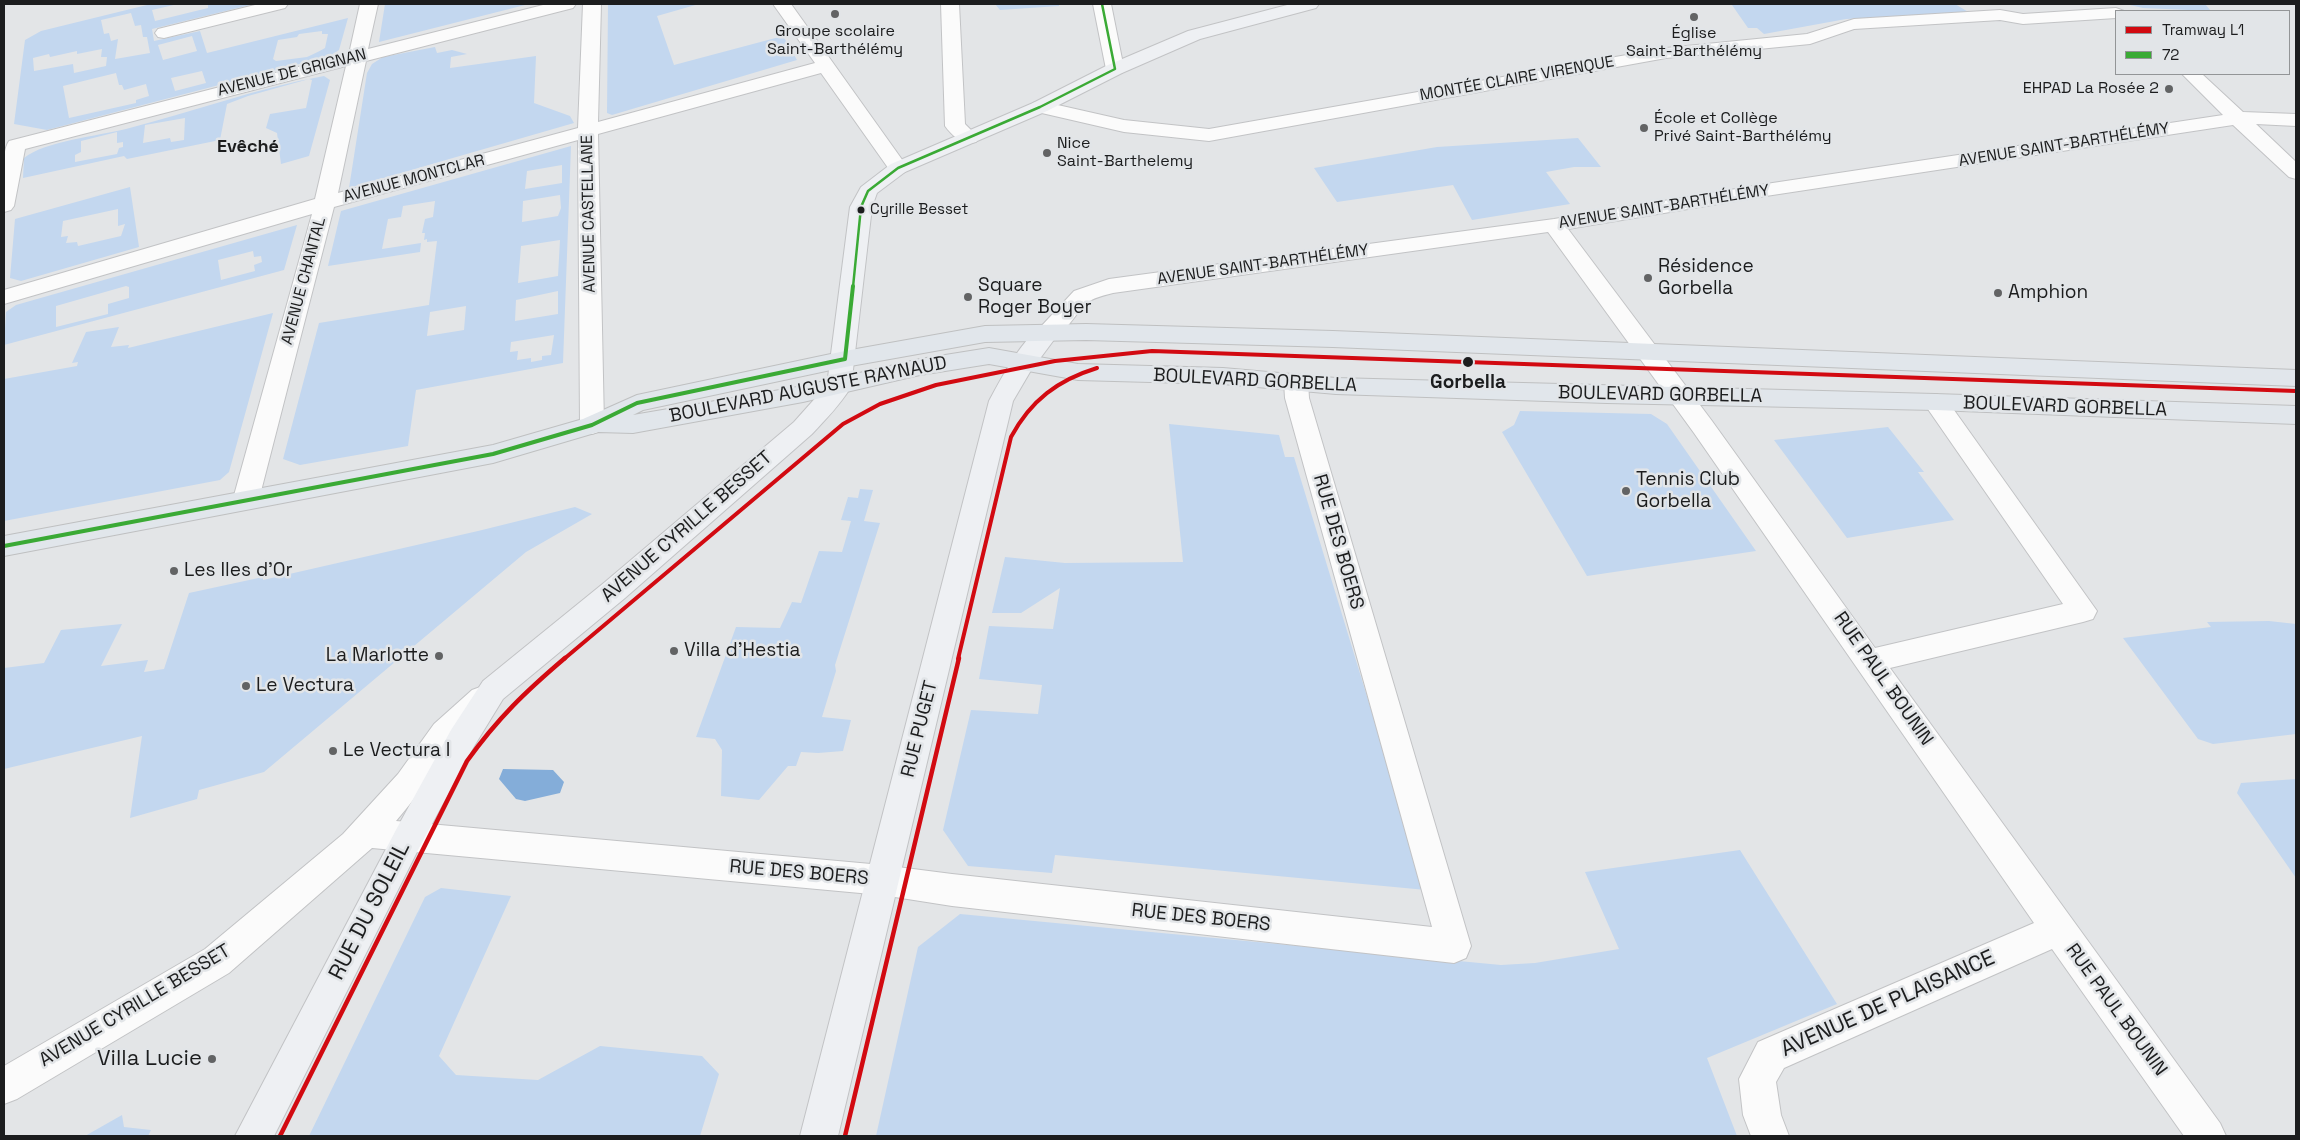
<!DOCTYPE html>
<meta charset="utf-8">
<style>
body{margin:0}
#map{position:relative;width:2300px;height:1140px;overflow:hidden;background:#e3e5e7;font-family:"Space Grotesk",sans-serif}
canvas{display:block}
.frame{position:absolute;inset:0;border:5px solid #1c1d1e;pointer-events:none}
.legend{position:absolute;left:2115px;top:10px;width:175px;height:65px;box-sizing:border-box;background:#e2e5e8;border:1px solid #939597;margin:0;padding:6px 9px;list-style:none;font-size:15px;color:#1c1d1e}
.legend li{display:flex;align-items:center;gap:10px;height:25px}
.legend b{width:25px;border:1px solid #939597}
</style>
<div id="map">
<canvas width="2300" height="1140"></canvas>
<div class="frame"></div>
<ul class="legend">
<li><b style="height:6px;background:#d20a11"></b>Tramway L1</li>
<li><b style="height:6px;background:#3aaa35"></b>72</li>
</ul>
</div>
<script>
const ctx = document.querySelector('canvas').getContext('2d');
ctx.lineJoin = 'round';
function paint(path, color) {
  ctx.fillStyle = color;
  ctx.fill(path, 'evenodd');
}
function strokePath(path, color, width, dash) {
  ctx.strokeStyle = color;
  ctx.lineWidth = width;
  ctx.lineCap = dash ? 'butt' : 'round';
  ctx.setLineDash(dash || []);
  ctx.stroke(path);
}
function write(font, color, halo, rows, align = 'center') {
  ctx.font = font + ' "Space Grotesk",sans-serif';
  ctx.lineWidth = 5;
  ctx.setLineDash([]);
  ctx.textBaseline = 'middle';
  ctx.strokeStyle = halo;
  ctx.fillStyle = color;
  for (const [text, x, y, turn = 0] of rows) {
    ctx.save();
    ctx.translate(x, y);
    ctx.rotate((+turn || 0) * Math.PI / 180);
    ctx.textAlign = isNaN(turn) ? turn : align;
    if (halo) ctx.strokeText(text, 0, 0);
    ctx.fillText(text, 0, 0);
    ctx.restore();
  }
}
paint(new Path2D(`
 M 151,4 L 178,4 L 152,10 L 155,21 L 208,8 L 208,4 L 254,4 L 152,29 L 154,41 L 200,31 L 207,53 L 348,18 L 339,50 L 330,56 L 47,130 L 14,124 L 25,40 L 41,31 ZM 131,13 L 135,26 L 141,25 L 143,37 L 147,37 L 150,53 L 115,59 L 118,39 L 111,41 L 109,33 L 104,34 L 101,20 ZM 322,31 L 322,34 L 328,34 L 325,48 C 318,52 313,54 307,57 L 276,61 L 273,59 L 278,40 L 297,37 L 299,34 ZM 192,36 L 197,51 L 163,60 L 158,45 ZM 102,49 L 101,57 L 107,57 L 106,66 L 74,73 L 73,64 L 34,71 L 33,58 L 49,54 L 50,57 L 77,51 L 77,54 ZM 202,71 L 206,83 L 175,91 L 171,78 ZM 116,73 L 119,85 L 122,85 L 124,90 L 146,84 L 149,96 L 136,100 L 136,103 L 69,118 L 63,86 Z
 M 385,4 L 529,4 L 379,42 Z
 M 608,4 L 699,4 L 657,16 L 674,65 L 783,36 L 797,60 L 612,115 L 607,113 Z
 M 995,4 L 1059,4 L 1059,6 L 1000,10 Z
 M 1739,4 L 1955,4 L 1970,13 L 1846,19 L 1764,34 L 1757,28 L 1748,28 L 1732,5 Z
 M 2126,4 L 2205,4 L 2211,11 L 2143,8 Z
 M 435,47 L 437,53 L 452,50 L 467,54 L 451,57 L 450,68 L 536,56 L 534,103 L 570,116 L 574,123 L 349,188 L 367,73 L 372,64 L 383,57 Z
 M 324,76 L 330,80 L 309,156 L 281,164 L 277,133 L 266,128 L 270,114 L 306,108 L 312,80 L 309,79 L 248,96 L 227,104 L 220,140 L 127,159 L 124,156 L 23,178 L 24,158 C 45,141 98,136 126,129 C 192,112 257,88 324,76 ZM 185,118 L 184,140 L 171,142 L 170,138 L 143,143 L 145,125 ZM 117,132 L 117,143 L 123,142 L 123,147 L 119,148 L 117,154 L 75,162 L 75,155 L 81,152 L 81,141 Z
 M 1578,138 L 1601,167 L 1574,167 L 1546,172 L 1570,204 L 1472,220 L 1453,185 L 1337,202 L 1314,168 L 1437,147 Z
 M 571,146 L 563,363 L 416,390 L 408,446 L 300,465 L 283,459 L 319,323 L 429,305 L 437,241 L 427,242 L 427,239 L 424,240 L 425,233 L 422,233 L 425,219 L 433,217 L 435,201 L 403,206 L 401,217 L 388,219 L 382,249 L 421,243 L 420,252 L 328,266 L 341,211 ZM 562,165 L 562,183 L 525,189 L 527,171 ZM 560,195 L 561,208 L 558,216 L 522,222 L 523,201 ZM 560,240 L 558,276 L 518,283 L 521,246 ZM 558,291 L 558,314 L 515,321 L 516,300 ZM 466,306 L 464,330 L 427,336 L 430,312 ZM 554,335 L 551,355 L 542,356 L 542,360 L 531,362 L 531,358 L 517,360 L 518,351 L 510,352 L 511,342 Z
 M 130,187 L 139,247 L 21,281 L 10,278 L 15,219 ZM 118,209 L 118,226 L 125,224 L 121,236 L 78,246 L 77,242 L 66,243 L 68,236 L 61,237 L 63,221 Z
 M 297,225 L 284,270 L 4,345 L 6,312 L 16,305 ZM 253,251 L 254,257 L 261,256 L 262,262 L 254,265 L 255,271 L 221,280 L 218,260 ZM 126,286 L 129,287 L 129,298 L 108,304 L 108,314 L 56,327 L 56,306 Z
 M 273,313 L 229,472 L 220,480 L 4,521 L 4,379 L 77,366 L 78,362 L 72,363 L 86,332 L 119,327 L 111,347 L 129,345 L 128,348 Z
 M 1520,411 L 1651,414 L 1667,424 L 1756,551 L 1587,576 L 1502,432 L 1514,425 Z
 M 1169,424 L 1279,435 L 1285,457 L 1294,457 L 1426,890 L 1055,855 L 1052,873 L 968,866 L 943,830 L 971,710 L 1038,714 L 1042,685 L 979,679 L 989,626 L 1053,629 L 1060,588 L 1021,613 L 992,613 L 1005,557 L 1065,563 L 1183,562 Z
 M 1888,427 L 1924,472 L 1918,472 L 1954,520 L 1847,538 L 1774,440 Z
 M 860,489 L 873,490 L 864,521 L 880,523 L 835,665 L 836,671 L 822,717 L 851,720 L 843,751 L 818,753 L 801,752 L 796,766 L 788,766 L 759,800 L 721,796 L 722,750 L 715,739 L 696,737 L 736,627 L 780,628 L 792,602 L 801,603 L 819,551 L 842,552 L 851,521 L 841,520 L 848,497 L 858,498 Z
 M 575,507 L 592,514 L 526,552 L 264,772 L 199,790 L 197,799 L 130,818 L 142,736 L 4,769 L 4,668 L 44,663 L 61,630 L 122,624 L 101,666 L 148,660 L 144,672 L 164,669 L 189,593 L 263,577 L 263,580 L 478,531 Z
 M 2269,621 L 2296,624 L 2296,734 L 2213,744 L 2198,739 L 2123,638 L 2211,627 L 2207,622 Z
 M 2296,779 L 2296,878 L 2237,793 L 2241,783 Z
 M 1740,850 L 1837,1004 L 1707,1058 L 1737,1136 L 876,1136 L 918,947 L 960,914 L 1501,965 L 1535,963 L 1619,949 L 1585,872 Z
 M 441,888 L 511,896 L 439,1056 L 456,1075 L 538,1080 L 600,1046 L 702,1056 L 719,1074 L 700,1136 L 309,1136 L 425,897 Z
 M 122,1115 L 124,1127 L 151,1130 L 148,1136 L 85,1136 Z`), '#c3d7ef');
paint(new Path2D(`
 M 503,769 L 553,770 L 564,782 L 560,793 L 525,801 L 516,799 L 499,779 Z`), '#84add9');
const street = new Path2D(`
 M 259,4 L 288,4 L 285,8 L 164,38 L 158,37 L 155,33 L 158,29 Z
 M 360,4 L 378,4 L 368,49 L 547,4 L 576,4 L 573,8 L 366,61 L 338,193 L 578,128 L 583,4 L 601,4 L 598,122 L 815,63 L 773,4 L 791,4 L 908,168 L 905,172 L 898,174 L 891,172 L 821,73 L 598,134 L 604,425 L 601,431 L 592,434 L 583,431 L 580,425 L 578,140 L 334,207 L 259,499 L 255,506 L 246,509 L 237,506 L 233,499 L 312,214 L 4,304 L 4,290 L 315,199 L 346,66 L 25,149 L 14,206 L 11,210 L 4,212 C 3,195 0,154 9,141 L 349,54 Z
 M 941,4 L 959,4 L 965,124 L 979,138 L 976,142 C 963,145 953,137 945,126 Z
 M 1093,4 L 1111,4 L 1124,69 L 1122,73 L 1108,73 L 1106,69 Z
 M 2116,8 L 2124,11 L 2116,11 L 2116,18 L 2023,24 L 2000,20 L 1854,29 L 1810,44 L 1666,58 L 1209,141 L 1124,132 L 1033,111 L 1030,107 L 1033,103 L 1040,101 L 1124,120 L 1209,129 L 1666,48 L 1807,34 L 1854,19 L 2000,10 L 2023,14 Z
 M 2182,74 L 2202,74 L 2243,112 L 2296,114 L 2296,126 L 2256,124 L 2296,162 L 2296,179 L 2289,177 L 2233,125 L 1766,196 L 1568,229 L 1712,421 L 1875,648 L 2063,604 L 1923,402 L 1926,396 L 1935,394 L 1944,396 L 2097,611 L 2093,619 L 2083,622 L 1890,668 L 2220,1123 L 2226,1136 L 2184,1136 L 2052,949 L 1784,1068 L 1776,1082 L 1781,1115 L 1789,1136 L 1751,1136 L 1743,1115 L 1739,1079 L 1758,1042 L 2034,923 L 1694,433 L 1548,232 L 1113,293 C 1106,295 1096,297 1090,301 C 1072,313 1064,345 1039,338 L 1035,333 L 1074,291 L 1109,279 L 1554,219 L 1766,184 L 2223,115 Z
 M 1296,374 L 1305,376 L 1308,382 L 1309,398 L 1471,946 L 1466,958 L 1454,963 L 952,906 L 882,895 L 372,848 L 229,973 L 17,1099 L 4,1104 L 4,1066 L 205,949 L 343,834 L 398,774 L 434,724 L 472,690 L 483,686 L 494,690 L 498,699 C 489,718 468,727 455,744 C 434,769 418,796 396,821 L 882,865 L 952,874 L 1432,927 L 1285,398 L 1284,382 L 1287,376 Z`);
const secondary = new Path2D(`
 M 1291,4 L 1319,4 L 1316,8 L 1200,39 L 1122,73 L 1047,111 L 905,172 L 877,193 L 872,207 L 851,387 C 840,405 826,419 812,434 L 625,598 L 503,699 L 473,748 L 419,848 L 274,1136 L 235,1136 L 397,828 L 451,730 L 483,681 L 605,582 L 794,422 L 827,385 L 850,207 L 861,187 L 891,164 L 1033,103 L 1108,65 L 1188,31 Z
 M 1047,325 L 1055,328 L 1059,333 L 1030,372 L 1013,401 L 838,1136 L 800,1136 L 989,401 C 1000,381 1025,331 1047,325 Z`);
const primary = new Path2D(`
 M 1086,324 L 1333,331 L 2296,370 L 2296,386 L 1333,347 L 1086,340 L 985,342 L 845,367 L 643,410 L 633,415 L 803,386 L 920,359 L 989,348 L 1078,364 L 1223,368 L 1336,378 L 1935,394 L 2296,406 L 2296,424 L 1935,410 L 1607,403 L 1336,394 L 1223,384 L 1078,380 L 989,364 L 920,375 L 803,402 L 633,433 L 598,432 L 493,463 L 4,556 L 4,536 L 493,445 L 583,419 L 637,395 L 845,351 L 985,326 Z`);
strokePath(street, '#c2c3c5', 2);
strokePath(secondary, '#c2c3c5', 2);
strokePath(primary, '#bfc0c1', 2);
paint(street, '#fbfbfb');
paint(secondary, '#eef0f3');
paint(primary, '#e1e6eb');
strokePath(new Path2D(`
 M 853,287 L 861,207 L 868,191 L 898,168 L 1040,107 L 1115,69 L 1102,4`), '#3aaa35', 2.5);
strokePath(new Path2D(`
 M 4,546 L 493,454 L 592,425 L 637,403 L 845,359 L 853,286`), '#3aaa35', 4);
strokePath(new Path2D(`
 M 564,659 L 843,424 L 880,404 L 936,385 L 1055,361 L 1152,351 L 2296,391
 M 958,659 L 1011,437 C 1031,400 1058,380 1097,368`), '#d20a11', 4);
strokePath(new Path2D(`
 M 280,1136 L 467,761 C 498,718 525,692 565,658
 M 845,1136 L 959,658`), '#d20a11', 4.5);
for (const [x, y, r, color] of [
 [835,14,5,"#626364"],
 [1694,17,5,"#626364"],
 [2169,89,5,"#626364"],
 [1644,128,5,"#626364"],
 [1047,153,5,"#626364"],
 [861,210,4.5,"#1c1d1e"],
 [1648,278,5,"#626364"],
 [1998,293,5,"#626364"],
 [968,297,5,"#626364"],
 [1468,362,6,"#1c1d1e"],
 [1626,491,5,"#626364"],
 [174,571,5,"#626364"],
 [674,651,5,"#626364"],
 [439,656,5,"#626364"],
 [246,686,5,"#626364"],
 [333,751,5,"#626364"],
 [212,1059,5,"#626364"]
]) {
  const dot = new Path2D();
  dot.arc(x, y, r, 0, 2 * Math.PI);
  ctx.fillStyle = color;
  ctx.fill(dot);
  strokePath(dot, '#e2e5e8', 2);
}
write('15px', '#1c1d1e', '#e2e5e8', [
 ["Cyrille Besset",870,210]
], 'left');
write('16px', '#1c1d1e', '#e2e5e8', [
 ["Groupe scolaire",835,32],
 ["Saint-Barthélémy",835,50],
 ["Église",1694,34],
 ["Saint-Barthélémy",1694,52],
 ["EHPAD La Rosée 2",2159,89,"right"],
 ["École et Collège",1654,119,"left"],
 ["Privé Saint-Barthélémy",1654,137,"left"],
 ["Nice",1057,144,"left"],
 ["Saint-Barthelemy",1057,162,"left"]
]);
write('16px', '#1c1d1e', '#e2e5e8', [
 ["AVENUE DE GRIGNAN",292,73,-14],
 ["MONTÉE CLAIRE VIRENQUE",1517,79,-10],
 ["AVENUE SAINT-BARTHÉLÉMY",2064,145,-9],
 ["AVENUE MONTCLAR",414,179,-15],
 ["AVENUE SAINT-BARTHÉLÉMY",1664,207,-9],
 ["AVENUE CASTELLANE",589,214,-91],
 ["AVENUE SAINT-BARTHÉLÉMY",1263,265,-8],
 ["AVENUE CHANTAL",304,281,-75]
]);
write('bold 18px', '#1c1d1e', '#e2e5e8', [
 ["Evêché",248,147]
]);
write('19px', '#1c1d1e', '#e2e5e8', [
 ["Résidence",1658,267],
 ["Gorbella",1658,289],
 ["Square",978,286],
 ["Roger Boyer",978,308],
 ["Amphion",2008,293],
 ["Tennis Club",1636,480],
 ["Gorbella",1636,502],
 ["Les Iles d'Or",184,571],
 ["Villa d'Hestia",684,651],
 ["La Marlotte",429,656,"right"],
 ["Le Vectura",256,686],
 ["Le Vectura I",343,751]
], 'left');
write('19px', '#1c1d1e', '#e2e5e8', [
 ["BOULEVARD GORBELLA",1255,381,3],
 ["BOULEVARD AUGUSTE RAYNAUD",808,390,-11],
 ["BOULEVARD GORBELLA",1660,395,1],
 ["BOULEVARD GORBELLA",2065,407,2],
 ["AVENUE CYRILLE BESSET",687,527,-41],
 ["RUE DES BOERS",1338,542,74],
 ["RUE PAUL BOUNIN",1883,679,55],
 ["RUE PUGET",920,729,-76],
 ["RUE DES BOERS",799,873,5],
 ["RUE DES BOERS",1201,918,6],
 ["AVENUE CYRILLE BESSET",135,1006,-31],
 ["RUE PAUL BOUNIN",2116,1010,54]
]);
write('bold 19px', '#1c1d1e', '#e2e5e8', [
 ["Gorbella",1468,383]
]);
write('22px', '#1c1d1e', '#e2e5e8', [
 ["RUE DU SOLEIL",370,911,-63],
 ["AVENUE DE PLAISANCE",1888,1004,-24]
]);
write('22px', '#1c1d1e', '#e2e5e8', [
 ["Villa Lucie",202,1059]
], 'right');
</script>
